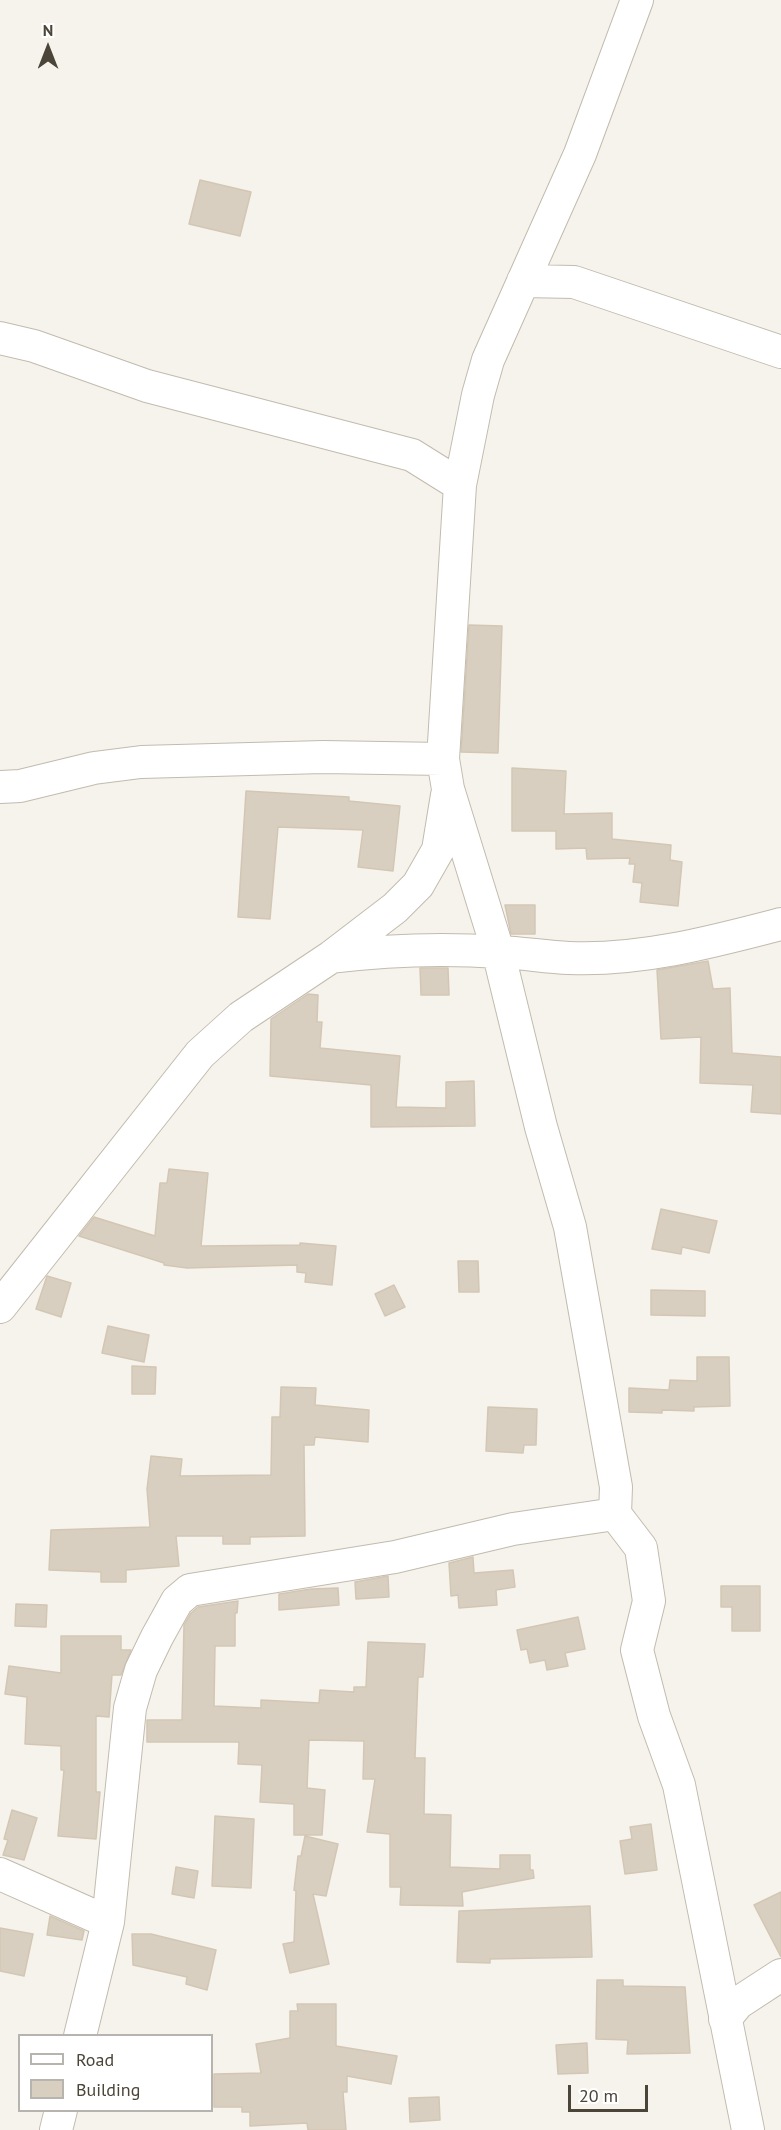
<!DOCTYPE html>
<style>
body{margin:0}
#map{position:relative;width:781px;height:2130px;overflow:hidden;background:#f6f3ec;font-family:"PT Sans",sans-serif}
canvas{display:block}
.legend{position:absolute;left:18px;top:2034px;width:195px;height:78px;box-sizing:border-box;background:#fff;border:2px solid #b7b4b0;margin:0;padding:8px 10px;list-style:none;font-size:18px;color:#4b4439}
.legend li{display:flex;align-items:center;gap:12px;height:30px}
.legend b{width:30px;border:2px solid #b7b4b0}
.north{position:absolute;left:18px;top:18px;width:60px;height:60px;-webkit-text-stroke:4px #fff;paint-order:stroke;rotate:0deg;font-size:16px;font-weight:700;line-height:24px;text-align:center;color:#4b4439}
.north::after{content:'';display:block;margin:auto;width:21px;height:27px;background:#4b4439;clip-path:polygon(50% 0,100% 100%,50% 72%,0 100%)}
.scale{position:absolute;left:568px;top:2085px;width:80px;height:27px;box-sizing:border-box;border:3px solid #4b4439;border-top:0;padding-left:8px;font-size:18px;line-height:21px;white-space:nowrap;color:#4b4439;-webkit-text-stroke:4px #fff;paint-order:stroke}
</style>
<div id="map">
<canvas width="781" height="2130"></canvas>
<ul class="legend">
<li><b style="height:8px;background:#fff"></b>Road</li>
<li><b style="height:16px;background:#d8cfc1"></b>Building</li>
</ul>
<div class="north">N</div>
<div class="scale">20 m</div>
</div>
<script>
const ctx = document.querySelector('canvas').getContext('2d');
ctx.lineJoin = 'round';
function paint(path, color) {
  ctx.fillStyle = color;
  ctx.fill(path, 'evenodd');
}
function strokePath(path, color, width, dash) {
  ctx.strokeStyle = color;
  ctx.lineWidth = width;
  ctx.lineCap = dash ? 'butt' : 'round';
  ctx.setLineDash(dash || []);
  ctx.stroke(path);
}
const building = new Path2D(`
 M 200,180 L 251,192 L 240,236 L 189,224 Z
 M 469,625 L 502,626 L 498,753 L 461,752 Z
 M 512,768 L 566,771 L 564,814 L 612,813 L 612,839 L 671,845 L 670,860 L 682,862 L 678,906 L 640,902 L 642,883 L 633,882 L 635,864 L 629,864 L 630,858 L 587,859 L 586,848 L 556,849 L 556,831 L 512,831 Z
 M 246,791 L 349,797 L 349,801 L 400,806 L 393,871 L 358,867 L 363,830 L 278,827 L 270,919 L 238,917 Z
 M 505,905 L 535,905 L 535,934 L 511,934 Z
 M 708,961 L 713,989 L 730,988 L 732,1053 L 781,1057 L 781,1114 L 751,1112 L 753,1085 L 700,1083 L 701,1037 L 661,1039 L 657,970 Z
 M 420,968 L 448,968 L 449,995 L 421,995 Z
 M 308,994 L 318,995 L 317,1022 L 322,1022 L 320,1048 L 400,1056 L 396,1107 L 446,1108 L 446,1082 L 474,1081 L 475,1126 L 371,1127 L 371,1085 L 270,1076 L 271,1019 Z
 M 169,1169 L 208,1173 L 201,1246 L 300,1245 L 300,1243 L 336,1246 L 332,1285 L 305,1282 L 306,1273 L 297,1272 L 297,1265 L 187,1268 L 164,1265 L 164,1263 L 79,1236 L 94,1217 L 155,1236 L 160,1183 L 167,1183 Z
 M 661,1209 L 717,1221 L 709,1253 L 682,1247 L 681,1254 L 652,1249 Z
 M 458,1261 L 478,1261 L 479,1292 L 459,1292 Z
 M 47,1276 L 71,1283 L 61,1317 L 36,1309 Z
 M 394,1285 L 405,1307 L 385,1316 L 375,1294 Z
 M 651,1290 L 705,1291 L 705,1316 L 651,1315 Z
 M 108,1326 L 149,1335 L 144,1362 L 102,1353 Z
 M 697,1357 L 729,1357 L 730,1406 L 694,1407 L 694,1411 L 662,1410 L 662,1413 L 629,1412 L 629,1388 L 669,1390 L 670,1380 L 697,1381 Z
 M 132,1366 L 156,1367 L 155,1394 L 132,1394 Z
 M 281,1387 L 316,1388 L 315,1405 L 369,1410 L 368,1442 L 315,1437 L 314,1445 L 304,1445 L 305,1536 L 250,1537 L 250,1544 L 223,1544 L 223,1536 L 176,1536 L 179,1566 L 126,1570 L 126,1582 L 101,1582 L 101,1572 L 49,1570 L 51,1530 L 150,1527 L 147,1489 L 151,1456 L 182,1459 L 180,1476 L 271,1475 L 272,1417 L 280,1417 Z
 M 488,1407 L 537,1409 L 536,1445 L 524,1445 L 523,1453 L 486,1451 Z
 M 473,1557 L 474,1573 L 513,1570 L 515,1587 L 496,1590 L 497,1605 L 459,1608 L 458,1595 L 451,1596 L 449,1563 Z
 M 388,1576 L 389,1597 L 356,1599 L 355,1582 Z
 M 721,1586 L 760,1586 L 760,1631 L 732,1631 L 732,1607 L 721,1607 Z
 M 338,1588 L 339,1605 L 279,1610 L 279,1594 L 311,1589 Z
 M 238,1601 L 237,1613 L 235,1613 L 235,1646 L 215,1646 L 214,1706 L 261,1708 L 261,1700 L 319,1703 L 320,1690 L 354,1692 L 354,1687 L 366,1687 L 368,1642 L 425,1644 L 423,1677 L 418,1677 L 415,1758 L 425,1758 L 424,1814 L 451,1815 L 450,1867 L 500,1869 L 500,1855 L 530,1855 L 530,1870 L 533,1870 L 534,1878 L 462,1892 L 463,1906 L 400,1905 L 401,1887 L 390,1887 L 390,1834 L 367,1832 L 375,1779 L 363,1779 L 364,1741 L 309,1740 L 307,1788 L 325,1790 L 322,1835 L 294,1835 L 294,1804 L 260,1802 L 262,1765 L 238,1764 L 239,1742 L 147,1742 L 147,1720 L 182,1720 L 184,1625 L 191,1613 L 198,1607 Z
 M 16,1604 L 47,1605 L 46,1627 L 15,1626 Z
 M 578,1617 L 585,1649 L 565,1653 L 568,1666 L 547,1670 L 545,1660 L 530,1663 L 527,1649 L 521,1650 L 517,1630 Z
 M 61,1636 L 121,1636 L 121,1650 L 131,1650 L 121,1675 L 112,1675 L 109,1717 L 96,1716 L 96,1792 L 100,1792 L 96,1839 L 58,1836 L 64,1770 L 61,1770 L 61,1746 L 25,1744 L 27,1697 L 5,1694 L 9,1666 L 61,1673 Z
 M 12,1810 L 37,1818 L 24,1860 L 3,1855 L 8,1840 L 4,1839 Z
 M 215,1816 L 254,1819 L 251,1888 L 212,1886 Z
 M 651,1824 L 657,1870 L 625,1874 L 620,1841 L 632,1839 L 630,1827 Z
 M 305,1836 L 338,1844 L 326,1896 L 313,1894 L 329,1964 L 290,1973 L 283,1944 L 294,1942 L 296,1891 L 294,1890 L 298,1856 L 301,1856 Z
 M 176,1867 L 198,1871 L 194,1898 L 172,1894 Z
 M 781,1892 L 781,1957 L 754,1905 Z
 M 590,1906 L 592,1957 L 490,1959 L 490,1963 L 457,1962 L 459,1911 Z
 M 50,1916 L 84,1931 L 82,1940 L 47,1935 Z
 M 0,1928 L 33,1934 L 24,1976 L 0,1971 Z
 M 132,1934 L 151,1934 L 216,1950 L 207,1990 L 186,1984 L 187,1977 L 133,1965 Z
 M 597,1980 L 623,1980 L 623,1986 L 685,1987 L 690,2053 L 627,2054 L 628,2040 L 596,2039 Z
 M 297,2004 L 336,2004 L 336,2046 L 397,2056 L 391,2084 L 347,2076 L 347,2092 L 343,2092 L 346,2130 L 308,2130 L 307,2123 L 250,2126 L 250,2112 L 242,2112 L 242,2107 L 214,2107 L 214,2074 L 261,2073 L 256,2044 L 290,2038 L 290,2011 L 298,2011 Z
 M 587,2043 L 588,2073 L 558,2074 L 556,2045 Z
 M 439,2097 L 440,2120 L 410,2122 L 409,2098 Z`);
paint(building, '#d8cfc1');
strokePath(building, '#d3c7b4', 1.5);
const minor = new Path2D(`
 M 637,0 L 580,154 L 488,360 L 478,395 L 460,485 L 443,759 L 448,789 L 498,951 L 541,1127 L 570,1227 L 616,1487 L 615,1514 L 641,1548 L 649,1601 L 637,1650 L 654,1716 L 679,1785 L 748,2130
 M 523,281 L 574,282 L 781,352
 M 0,338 L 34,346 L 147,386 L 412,455 L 460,485
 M 0,787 L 20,786 L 94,768 L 141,762 L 323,757 L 443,759
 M 331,957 C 386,950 445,948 500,952 C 523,953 546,957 569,958 C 641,961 712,942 781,924
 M 0,1307 L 200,1054 L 241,1017 L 331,957 L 395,908 L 418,885 L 438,850 L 447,795
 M 0,1874 L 108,1922
 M 725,2019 L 738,2003 L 781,1975
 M 80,2036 L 108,1922 L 130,1708 L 141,1670 L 157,1637 L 177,1601 L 190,1590 L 395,1557 L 513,1529 L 615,1514
 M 56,2130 L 61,2110`);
strokePath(minor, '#c2bbae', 34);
strokePath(minor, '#fff', 32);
</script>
